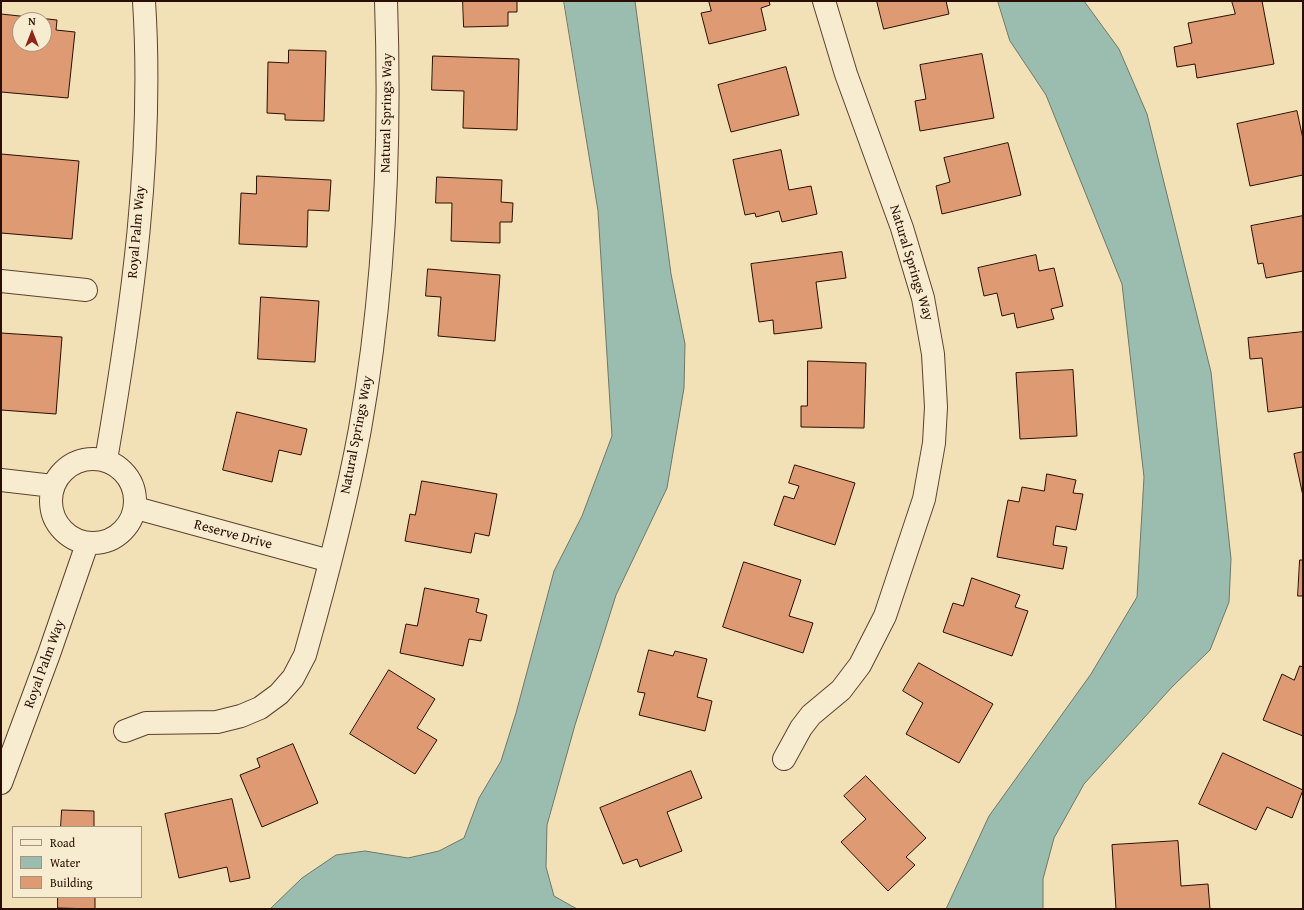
<!DOCTYPE html>
<style>
body{margin:0}
#map{position:relative;width:1304px;height:910px;overflow:hidden;background:#f2e0b6;font-family:"Gentium Book Plus",serif}
canvas{display:block}
.frame{position:absolute;inset:0;border:2px solid #2a0e00;pointer-events:none}
.legend{position:absolute;left:12px;top:826px;width:130px;height:72px;box-sizing:border-box;background:#f7ebd0;border:1px solid #a5937d;margin:0;padding:5px 7px;list-style:none;font-size:12px;color:#2a0e00}
.legend li{display:flex;align-items:center;gap:8px;height:20px}
.legend b{width:20px;border:1px solid #a5937d}
.north{position:absolute;left:12px;top:12px;width:40px;height:40px;box-sizing:border-box;background:#f7ebd0;border:1px solid #a5937d;border-radius:50%;rotate:0deg;font-size:11px;font-weight:700;line-height:16px;text-align:center;color:#2a0e00}
.north::after{content:'';display:block;margin:auto;width:14px;height:18px;background:#8f2418;clip-path:polygon(50% 0,100% 100%,50% 72%,0 100%)}
</style>
<div id="map">
<canvas width="1304" height="910"></canvas>
<div class="frame"></div>
<ul class="legend">
<li><b style="height:5px;background:#f7ebd0"></b>Road</li>
<li><b style="height:11px;background:#9bbdaf"></b>Water</li>
<li><b style="height:11px;background:#de9b73"></b>Building</li>
</ul>
<div class="north">N</div>
</div>
<script>
const ctx = document.querySelector('canvas').getContext('2d');
ctx.lineJoin = 'round';
function paint(path, color) {
  ctx.fillStyle = color;
  ctx.fill(path, 'evenodd');
}
function strokePath(path, color, width, dash) {
  ctx.strokeStyle = color;
  ctx.lineWidth = width;
  ctx.lineCap = dash ? 'butt' : 'round';
  ctx.setLineDash(dash || []);
  ctx.stroke(path);
}
function write(font, color, halo, rows, align = 'center') {
  ctx.font = font + ' "Gentium Book Plus",serif';
  ctx.lineWidth = 3.5;
  ctx.setLineDash([]);
  ctx.textBaseline = 'middle';
  ctx.strokeStyle = halo;
  ctx.fillStyle = color;
  for (const [text, x, y, turn = 0] of rows) {
    ctx.save();
    ctx.translate(x, y);
    ctx.rotate((+turn || 0) * Math.PI / 180);
    ctx.textAlign = isNaN(turn) ? turn : align;
    if (halo) ctx.strokeText(text, 0, 0);
    ctx.fillText(text, 0, 0);
    ctx.restore();
  }
}
const water = new Path2D(`
 M 564,1 L 635,1 L 671,274 L 685,344 L 684,388 L 667,488 L 616,595 L 575,725 L 547,825 L 546,867 L 554,896 L 577,909 L 270,909 L 302,878 L 336,855 L 365,851 L 408,858 L 439,851 L 464,838 L 479,798 L 501,761 L 516,713 L 554,571 L 582,516 L 612,436 L 598,211 Z
 M 998,1 L 1084,1 L 1119,49 L 1147,114 L 1211,372 L 1231,559 L 1229,602 L 1210,650 L 1172,687 L 1084,784 L 1054,838 L 1043,879 L 1043,909 L 946,909 L 989,816 L 1091,674 L 1137,597 L 1144,477 L 1122,284 L 1046,95 L 1010,41 Z`);
paint(water, '#9bbdaf');
strokePath(water, '#6e7769', 1);
const building = new Path2D(`
 M 463,1 L 517,1 L 517,12 L 508,12 L 508,26 L 464,27 Z
 M 709,1 L 769,1 L 770,5 L 761,8 L 766,30 L 709,44 L 701,13 L 711,11 Z
 M 877,1 L 946,1 L 949,14 L 884,29 Z
 M 1232,1 L 1262,1 L 1274,64 L 1197,78 L 1195,64 L 1177,67 L 1174,47 L 1192,43 L 1188,23 L 1235,14 Z
 M 1,14 L 57,20 L 56,30 L 75,32 L 68,98 L 1,92 ZM 20,20 L 44,20 L 44,44 L 20,44 Z
 M 289,50 L 326,51 L 324,121 L 285,120 L 285,114 L 267,113 L 268,62 L 288,63 Z
 M 982,54 L 994,118 L 920,131 L 915,101 L 926,99 L 920,65 Z
 M 433,56 L 519,59 L 517,130 L 463,128 L 464,91 L 432,90 Z
 M 786,67 L 799,115 L 731,132 L 718,85 Z
 M 1297,111 L 1303,139 L 1303,175 L 1250,186 L 1237,124 Z
 M 1008,143 L 1021,195 L 942,214 L 936,186 L 950,182 L 944,158 Z
 M 781,150 L 789,190 L 811,186 L 817,214 L 782,222 L 779,211 L 756,217 L 755,213 L 745,215 L 733,160 Z
 M 1,154 L 79,161 L 72,239 L 1,233 Z
 M 257,176 L 331,180 L 329,211 L 308,210 L 307,247 L 239,244 L 241,193 L 256,194 Z
 M 437,177 L 502,180 L 501,202 L 513,203 L 512,222 L 500,222 L 500,243 L 451,241 L 452,203 L 436,203 Z
 M 1303,216 L 1303,271 L 1266,278 L 1263,263 L 1258,264 L 1251,226 Z
 M 842,252 L 846,278 L 816,282 L 822,328 L 774,334 L 773,320 L 759,322 L 751,264 Z
 M 1036,255 L 1039,271 L 1054,268 L 1063,306 L 1051,309 L 1054,319 L 1017,328 L 1014,313 L 1002,316 L 997,293 L 984,296 L 978,268 Z
 M 428,269 L 500,275 L 495,341 L 438,336 L 441,297 L 426,296 Z
 M 261,297 L 319,301 L 315,362 L 258,359 Z
 M 1303,332 L 1303,407 L 1268,412 L 1262,358 L 1250,359 L 1248,338 Z
 M 1,333 L 62,337 L 56,414 L 1,410 Z
 M 808,361 L 866,363 L 864,428 L 801,427 L 801,406 L 807,406 Z
 M 1073,370 L 1077,436 L 1020,439 L 1016,373 Z
 M 237,412 L 307,429 L 301,455 L 279,450 L 272,482 L 223,470 Z
 M 1303,452 L 1303,496 L 1294,454 Z
 M 795,465 L 855,483 L 835,545 L 774,525 L 784,496 L 794,499 L 799,486 L 789,483 Z
 M 1047,474 L 1076,480 L 1073,493 L 1083,494 L 1076,530 L 1056,526 L 1053,545 L 1067,547 L 1063,569 L 997,557 L 1008,500 L 1019,502 L 1022,487 L 1044,491 Z
 M 422,481 L 497,494 L 489,536 L 475,533 L 471,553 L 405,541 L 410,514 L 415,515 Z
 M 1300,560 L 1303,560 L 1303,596 L 1298,596 Z
 M 744,562 L 801,580 L 789,616 L 813,623 L 803,653 L 723,627 Z
 M 972,578 L 1020,595 L 1015,607 L 1028,611 L 1012,656 L 943,632 L 953,603 L 963,606 Z
 M 425,588 L 479,599 L 476,612 L 487,615 L 481,641 L 469,639 L 463,666 L 400,653 L 406,624 L 417,626 Z
 M 649,650 L 673,656 L 675,651 L 707,659 L 697,697 L 712,701 L 705,731 L 639,715 L 645,693 L 638,692 Z
 M 919,663 L 993,704 L 959,763 L 906,734 L 923,703 L 903,691 Z
 M 1300,666 L 1303,667 L 1303,736 L 1263,720 L 1282,674 L 1294,680 Z
 M 389,670 L 435,699 L 417,728 L 437,740 L 415,774 L 350,734 Z
 M 293,744 L 318,803 L 262,827 L 240,775 L 260,767 L 257,759 Z
 M 1223,753 L 1303,790 L 1292,818 L 1267,807 L 1256,830 L 1199,804 Z
 M 691,771 L 702,798 L 667,812 L 682,851 L 640,867 L 637,859 L 623,864 L 600,808 Z
 M 866,776 L 926,838 L 906,857 L 915,865 L 888,891 L 841,842 L 866,819 L 844,796 Z
 M 232,799 L 250,878 L 230,882 L 227,867 L 179,878 L 165,814 Z
 M 62,810 L 94,811 L 94,827 L 61,827 Z
 M 1178,841 L 1181,886 L 1208,884 L 1210,909 L 1116,909 L 1112,845 Z
 M 58,897 L 95,897 L 95,909 L 58,908 Z`);
paint(building, '#de9b73');
strokePath(building, '#2a0e00', 1);
const minor = new Path2D(`
 M 1,281 L 86,290
 M51 501a42 42 0 1 1 84 0a42 42 0 1 1-84 0Z
 M 106,460 C 132,309 154,155 144,1
 M 1,480 L 53,486
 M 136,508 L 330,561
 M 125,731 L 146,723 L 217,722 L 241,716 L 260,708 L 279,694 L 293,678 L 305,655 C 326,581 346,505 360,429 C 385,288 391,144 386,1
 M 784,759 L 801,728 L 811,715 L 841,690 L 860,665 L 885,616 L 924,499 L 934,443 L 936,407 L 933,354 L 923,298 L 902,228 L 846,74 L 824,1
 M 1,783 L 49,654 L 87,544`);
strokePath(minor, '#5c422e', 24);
strokePath(minor, '#f7ebd0', 22);
write('14px', '#2a0e00', '#f7ebd0', [
 ["Natural Springs Way",387,113,-89],
 ["Royal Palm Way",137,232,-85],
 ["Natural Springs Way",911,263,73],
 ["Natural Springs Way",357,435,-79],
 ["Reserve Drive",233,535,15],
 ["Royal Palm Way",45,664,-70]
]);
</script>
